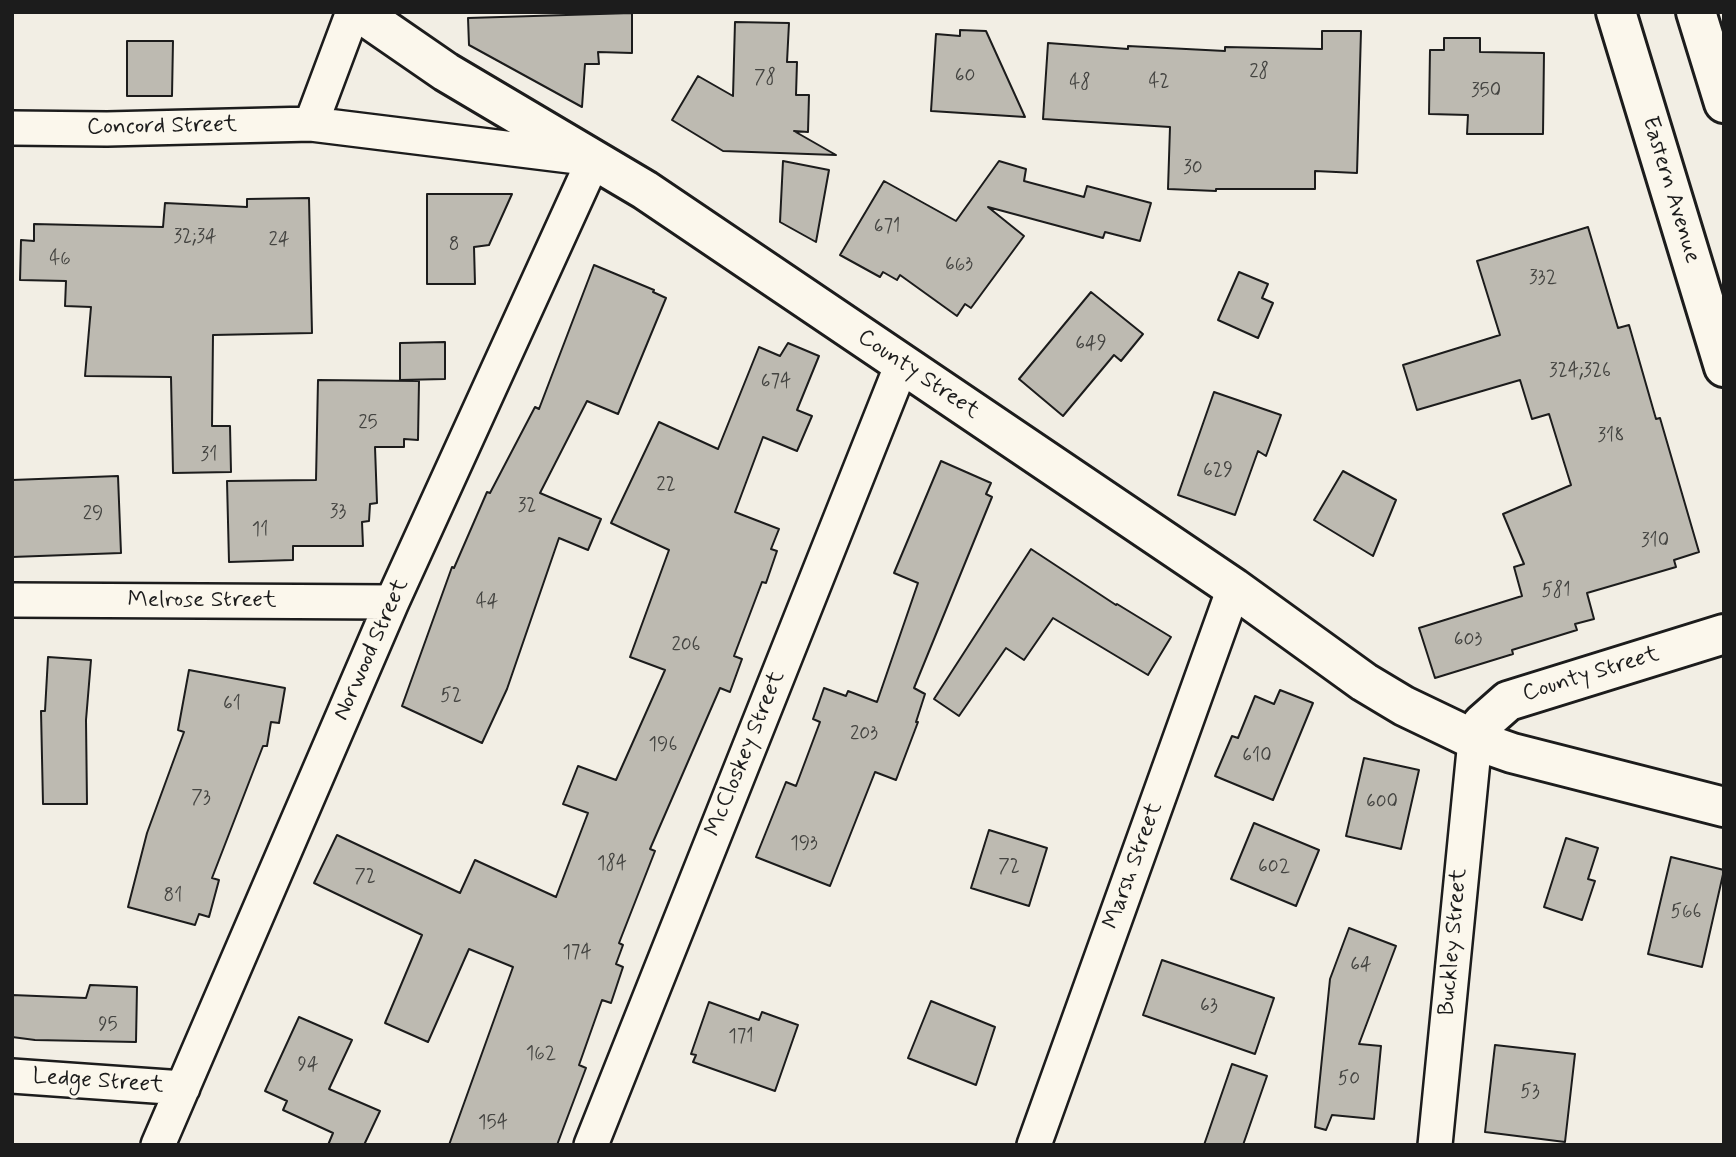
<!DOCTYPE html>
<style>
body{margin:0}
#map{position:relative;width:1736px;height:1157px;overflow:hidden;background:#f2eee4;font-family:Mynerve,sans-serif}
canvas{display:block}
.frame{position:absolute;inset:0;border:14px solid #1c1c1c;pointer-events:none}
</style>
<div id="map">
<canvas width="1736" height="1157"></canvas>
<div class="frame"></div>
</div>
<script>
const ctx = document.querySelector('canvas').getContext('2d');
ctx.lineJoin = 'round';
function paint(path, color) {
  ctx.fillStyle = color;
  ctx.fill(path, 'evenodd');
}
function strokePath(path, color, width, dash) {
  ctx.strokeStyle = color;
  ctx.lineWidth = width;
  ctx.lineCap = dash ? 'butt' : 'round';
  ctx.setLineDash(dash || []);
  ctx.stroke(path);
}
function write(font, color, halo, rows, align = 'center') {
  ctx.font = font + ' Mynerve,sans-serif';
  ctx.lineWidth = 6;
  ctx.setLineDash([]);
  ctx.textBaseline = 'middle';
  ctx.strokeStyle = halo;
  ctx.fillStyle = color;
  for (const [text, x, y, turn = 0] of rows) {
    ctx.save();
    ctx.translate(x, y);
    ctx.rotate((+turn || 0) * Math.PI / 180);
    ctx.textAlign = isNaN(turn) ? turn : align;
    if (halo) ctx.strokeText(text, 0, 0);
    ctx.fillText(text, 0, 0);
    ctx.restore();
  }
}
const building = new Path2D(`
 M 632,13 L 632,53 L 598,52 L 599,64 L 585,64 L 582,107 L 469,45 L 468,18 Z
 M 735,22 L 789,23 L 787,62 L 797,62 L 796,95 L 809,95 L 808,132 L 794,131 L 836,155 L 723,151 L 672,120 L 698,76 L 733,96 Z
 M 960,30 L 986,31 L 1025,117 L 931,111 L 936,34 L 960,36 Z
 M 1322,31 L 1361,31 L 1357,173 L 1315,171 L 1315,189 L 1216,189 L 1216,191 L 1168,189 L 1170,127 L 1043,119 L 1048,43 L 1128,49 L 1128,46 L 1225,51 L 1225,47 L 1322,49 Z
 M 1444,38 L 1480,38 L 1480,52 L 1544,53 L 1543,134 L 1467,134 L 1468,115 L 1429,114 L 1430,50 L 1444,50 Z
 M 127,41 L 173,41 L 172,96 L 127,96 Z
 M 783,161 L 829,170 L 816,242 L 780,222 Z
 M 999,161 L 1026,169 L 1024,181 L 1084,197 L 1087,186 L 1151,203 L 1140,241 L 1105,232 L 1103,238 L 988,207 L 1024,236 L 971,308 L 965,304 L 957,316 L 900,275 L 897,280 L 883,272 L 880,277 L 840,255 L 884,181 L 956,221 Z
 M 427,194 L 512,194 L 489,245 L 474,247 L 475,284 L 427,284 Z
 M 309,198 L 312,333 L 213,335 L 212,426 L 230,426 L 231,472 L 173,473 L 171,377 L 85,376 L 91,307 L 65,306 L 66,281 L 20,280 L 21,240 L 34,241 L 34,224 L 163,227 L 165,203 L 247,207 L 247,199 Z
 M 1588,227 L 1618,328 L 1629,325 L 1656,419 L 1660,418 L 1699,552 L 1674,560 L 1676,567 L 1587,593 L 1594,619 L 1575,624 L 1577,630 L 1512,650 L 1513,654 L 1435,678 L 1419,628 L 1522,596 L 1514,567 L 1524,564 L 1503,514 L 1571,485 L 1549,414 L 1532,419 L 1520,380 L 1417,410 L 1403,365 L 1500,335 L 1477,261 Z
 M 594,265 L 654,290 L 653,292 L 666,298 L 618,414 L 587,401 L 540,493 L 601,519 L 588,550 L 559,538 L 507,689 L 482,743 L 402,706 L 452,567 L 454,568 L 487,492 L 490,493 L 535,407 L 539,409 Z
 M 1239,272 L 1268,284 L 1262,298 L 1273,303 L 1258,338 L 1218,320 Z
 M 1091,292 L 1143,334 L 1121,361 L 1114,355 L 1063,416 L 1019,379 Z
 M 445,342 L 445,379 L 400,380 L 400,343 Z
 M 788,343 L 819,356 L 797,410 L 812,416 L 797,451 L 763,437 L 735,512 L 779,529 L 771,549 L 777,551 L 766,583 L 762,582 L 734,656 L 742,659 L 730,692 L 720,688 L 650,849 L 655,851 L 619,943 L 623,945 L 616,964 L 623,967 L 611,1003 L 602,1000 L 579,1065 L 586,1068 L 557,1145 L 449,1145 L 513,967 L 469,949 L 428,1042 L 385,1023 L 422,935 L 314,883 L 337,835 L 460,893 L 475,860 L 556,897 L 588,813 L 563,804 L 578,766 L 616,780 L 665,670 L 630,657 L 669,550 L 611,523 L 659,422 L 718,449 L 759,347 L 780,356 Z
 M 318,380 L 419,381 L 418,440 L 404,439 L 404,447 L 375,447 L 377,503 L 370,504 L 369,521 L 362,522 L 363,546 L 293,546 L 293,560 L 229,562 L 227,481 L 316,480 Z
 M 1214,392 L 1281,415 L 1266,456 L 1258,451 L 1235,515 L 1178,495 Z
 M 941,461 L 991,483 L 986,494 L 992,497 L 914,688 L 925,694 L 916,722 L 918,722 L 896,780 L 875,772 L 830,886 L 756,857 L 786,782 L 796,786 L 820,722 L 813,719 L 824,688 L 846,696 L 848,691 L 877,702 L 918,583 L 894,573 Z
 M 1343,471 L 1396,500 L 1373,556 L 1314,520 Z
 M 118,476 L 121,553 L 12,557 L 12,480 Z
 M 1031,549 L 1116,605 L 1117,604 L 1171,637 L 1148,675 L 1053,618 L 1024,660 L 1006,648 L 959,716 L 934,699 Z
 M 48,657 L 91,660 L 86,720 L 87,804 L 43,804 L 41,711 L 45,711 Z
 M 189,670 L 285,688 L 279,723 L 271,722 L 267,746 L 263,746 L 212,878 L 219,880 L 209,917 L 199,914 L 195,925 L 128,907 L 147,833 L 184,732 L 178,730 Z
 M 1280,690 L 1313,703 L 1273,800 L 1215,776 L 1232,736 L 1238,738 L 1255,696 L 1274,704 Z
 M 1364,758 L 1419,770 L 1401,849 L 1346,836 Z
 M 1254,823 L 1319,850 L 1296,906 L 1231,879 Z
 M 989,830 L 1047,848 L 1029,906 L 971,888 Z
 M 1566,838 L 1598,848 L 1588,879 L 1595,881 L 1582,920 L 1544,907 Z
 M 1671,857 L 1724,870 L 1702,967 L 1648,954 Z
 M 1349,928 L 1396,946 L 1359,1044 L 1381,1046 L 1374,1119 L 1332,1115 L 1326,1130 L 1315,1127 L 1330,979 Z
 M 1162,960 L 1274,998 L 1255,1054 L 1143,1015 Z
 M 90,985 L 137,987 L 136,1042 L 35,1040 L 12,1037 L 12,995 L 86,998 Z
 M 931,1001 L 995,1027 L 976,1085 L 908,1058 Z
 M 709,1002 L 759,1020 L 762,1012 L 798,1025 L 775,1091 L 693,1062 L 696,1055 L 691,1054 Z
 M 299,1017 L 352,1040 L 329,1089 L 380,1111 L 364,1145 L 328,1145 L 333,1133 L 283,1110 L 287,1101 L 265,1091 Z
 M 1495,1045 L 1575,1054 L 1565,1142 L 1485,1132 Z
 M 1232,1064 L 1267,1076 L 1243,1145 L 1204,1145 Z`);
paint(building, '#bdbab1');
strokePath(building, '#1c1c1c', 2);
const street = new Path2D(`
 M 311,124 L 353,12
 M 12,128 L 107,129 L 311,124 L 594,159 L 392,602 L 158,1145
 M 12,600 L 392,602
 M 12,1076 L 183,1088
 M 591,1145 L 902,364
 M 1034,1145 L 1234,588
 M 1435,1145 L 1475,740`);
const secondary = new Path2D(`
 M 359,12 L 446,72 L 645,190 L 1234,588 L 1364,682 L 1404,706 L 1475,740 L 1512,753 L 1724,807
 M 1475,740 L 1482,724 L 1508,701 L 1724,634`);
const primary = new Path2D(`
 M 1616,12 L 1724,367
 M 1696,12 L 1724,103`);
strokePath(street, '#1c1c1c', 38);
strokePath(secondary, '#1c1c1c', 44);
strokePath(primary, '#1c1c1c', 44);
strokePath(street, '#fbf7ec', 33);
strokePath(secondary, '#fbf7ec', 38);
strokePath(primary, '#fbf7ec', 38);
write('19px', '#444441', null, [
 ["28",1259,73],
 ["60",965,77],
 ["78",765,79],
 ["42",1159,83],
 ["48",1080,84],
 ["350",1486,92],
 ["30",1193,169],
 ["671",887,228],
 ["32;34",195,238],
 ["24",279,241],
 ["8",454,246],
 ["46",60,260],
 ["663",959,266],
 ["332",1543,279],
 ["649",1091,345],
 ["324;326",1580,372],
 ["674",776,383],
 ["25",368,424],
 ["318",1611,437],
 ["31",209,456],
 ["629",1218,472],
 ["22",666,486],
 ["32",527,507],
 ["33",338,513],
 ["29",93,515],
 ["11",260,531],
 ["310",1655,542],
 ["581",1556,592],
 ["44",487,603],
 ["603",1468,641],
 ["206",686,646],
 ["52",451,697],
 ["61",232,705],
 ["203",864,735],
 ["196",663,746],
 ["610",1257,757],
 ["73",201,799],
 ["600",1382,803],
 ["193",804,845],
 ["184",612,865],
 ["72",1009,868],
 ["602",1274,868],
 ["72",365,878],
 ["81",173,897],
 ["566",1686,913],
 ["174",577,954],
 ["64",1361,966],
 ["63",1209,1007],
 ["95",108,1026],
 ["171",741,1038],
 ["162",541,1055],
 ["94",308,1066],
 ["50",1349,1080],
 ["53",1530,1093],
 ["154",493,1124]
]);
write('23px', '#1c1c1c', '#fbf7ec', [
 ["Concord Street",162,127,-1],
 ["Eastern Avenue",1670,190,73],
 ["County Street",918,375,34],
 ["Melrose Street",202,601],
 ["Norwood Street",372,650,-66],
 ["County Street",1591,675,-17],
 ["McCloskey Street",746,754,-68],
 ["Marsh Street",1134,866,-70],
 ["Buckley Street",1454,942,-85],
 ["Ledge Street",98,1082,4]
]);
</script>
